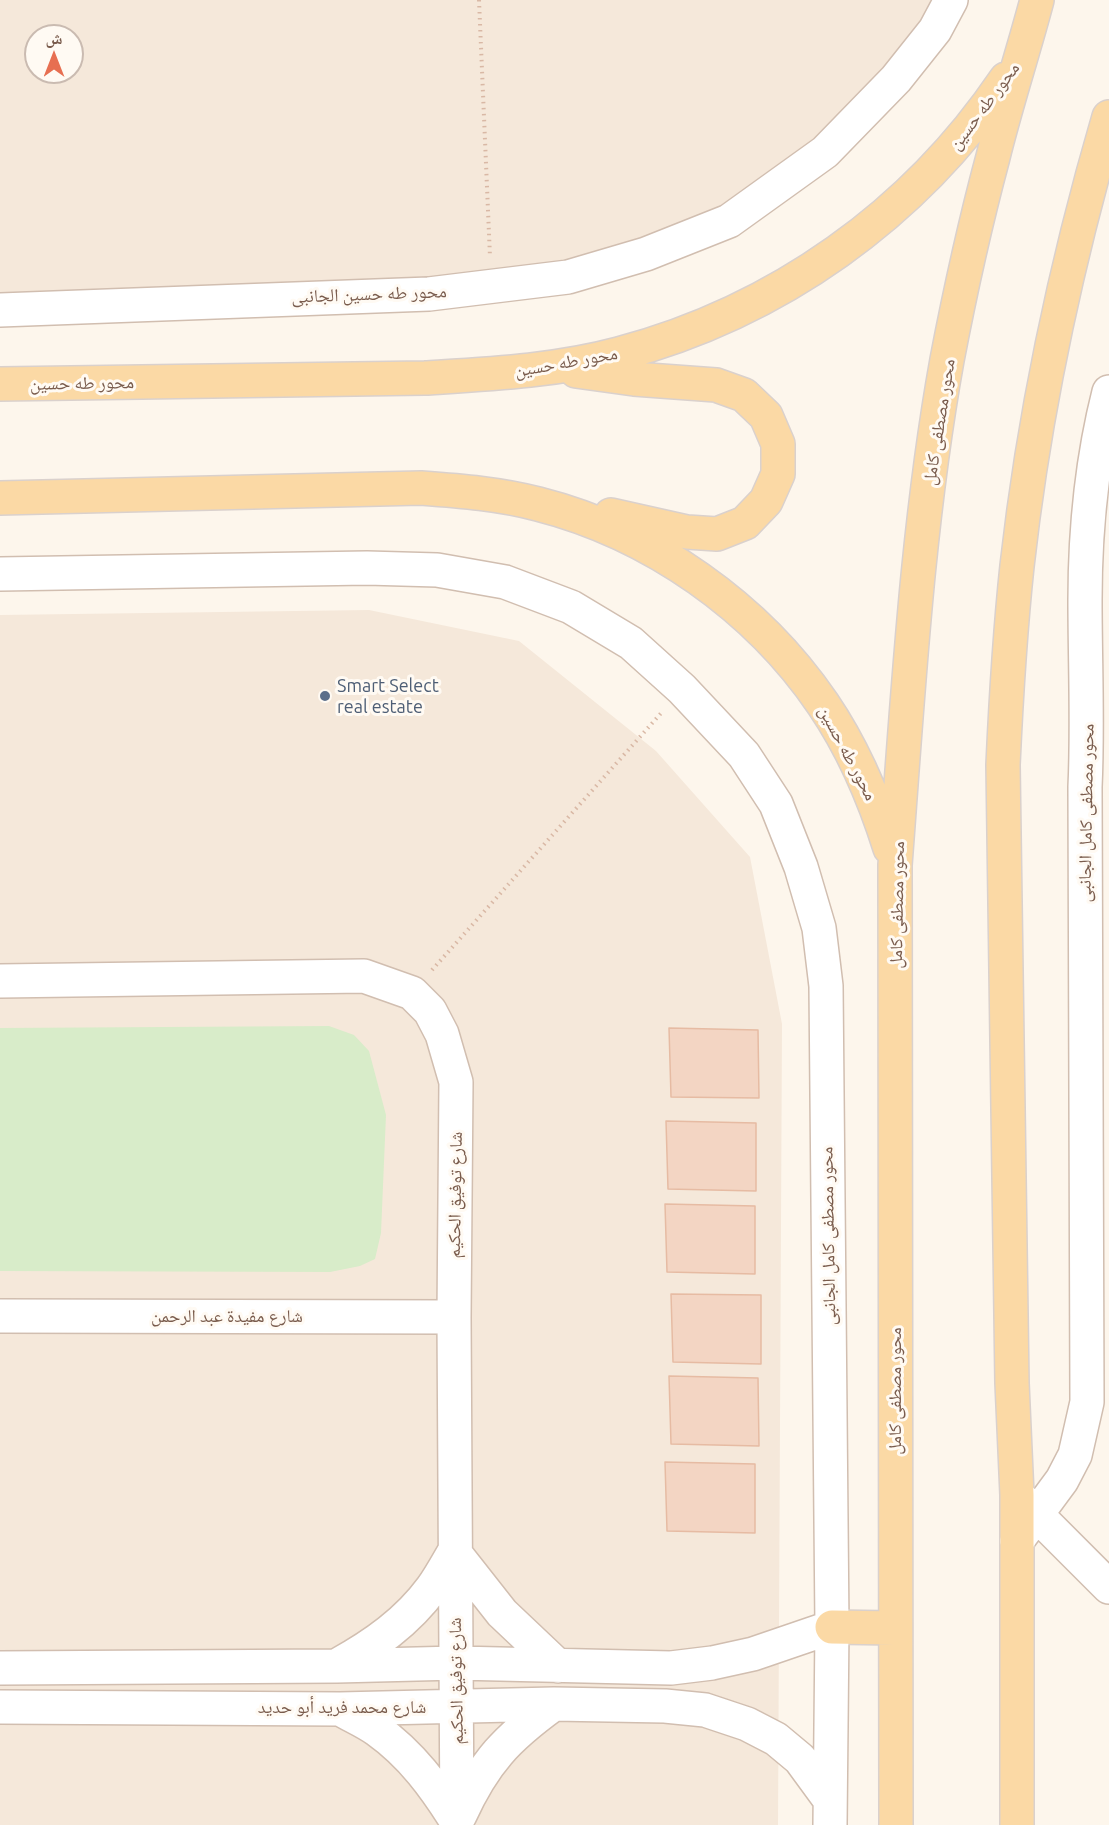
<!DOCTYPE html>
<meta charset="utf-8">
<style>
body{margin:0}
#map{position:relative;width:1109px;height:1825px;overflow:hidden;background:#fdf6ec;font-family:Ubuntu,"Noto Naskh Arabic",sans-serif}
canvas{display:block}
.north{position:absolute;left:24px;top:24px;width:60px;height:60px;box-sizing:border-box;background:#fffaf3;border:2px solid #cabbb1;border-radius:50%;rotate:0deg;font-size:16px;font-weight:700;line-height:24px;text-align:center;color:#7a5c4d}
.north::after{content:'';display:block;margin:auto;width:21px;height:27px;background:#e76f51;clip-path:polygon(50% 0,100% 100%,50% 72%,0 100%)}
</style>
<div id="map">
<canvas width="1109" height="1825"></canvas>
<div class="north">ش</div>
</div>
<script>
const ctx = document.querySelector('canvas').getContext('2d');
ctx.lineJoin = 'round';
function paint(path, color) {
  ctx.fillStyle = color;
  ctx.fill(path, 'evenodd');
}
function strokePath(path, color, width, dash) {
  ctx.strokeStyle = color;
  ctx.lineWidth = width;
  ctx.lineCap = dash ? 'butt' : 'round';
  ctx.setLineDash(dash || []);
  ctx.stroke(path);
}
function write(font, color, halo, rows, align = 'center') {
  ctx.font = font + ' Ubuntu,"Noto Naskh Arabic",sans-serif';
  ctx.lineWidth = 6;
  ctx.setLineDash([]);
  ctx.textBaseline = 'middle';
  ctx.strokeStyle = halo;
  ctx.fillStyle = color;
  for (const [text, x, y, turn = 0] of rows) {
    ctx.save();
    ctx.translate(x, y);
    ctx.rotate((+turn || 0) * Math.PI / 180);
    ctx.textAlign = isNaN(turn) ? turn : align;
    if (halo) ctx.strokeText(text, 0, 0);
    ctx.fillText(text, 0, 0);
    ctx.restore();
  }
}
paint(new Path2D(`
 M 0,0 L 933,0 L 900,65 L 832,130 L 719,214 L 525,273 L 0,296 ZM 36,36 L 72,36 L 72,72 L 36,72 Z
 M 369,610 L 519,641 L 656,751 L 750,857 L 782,1024 L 778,1825 L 0,1825 L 0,615 Z`), '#f5e8da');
paint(new Path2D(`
 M 329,1026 L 354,1035 L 369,1051 L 386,1115 L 381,1233 L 375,1259 L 360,1266 L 330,1272 L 0,1271 L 0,1028 Z`), '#d8ecc9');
const building = new Path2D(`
 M 669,1028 L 758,1030 L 759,1098 L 671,1097 Z
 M 666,1121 L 756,1123 L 756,1191 L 668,1189 Z
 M 665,1204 L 755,1206 L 755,1274 L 667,1272 Z
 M 671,1294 L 761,1295 L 761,1364 L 673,1362 Z
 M 669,1376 L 758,1378 L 759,1446 L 671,1444 Z
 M 665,1462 L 755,1464 L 755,1533 L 667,1531 Z`);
paint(building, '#f3d5c3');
strokePath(building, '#e6bba3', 1.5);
const minor = new Path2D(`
 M 0,310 L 429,294 L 568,277 L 646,254 L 729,221 L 825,152 L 896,79 L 935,30 L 951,0
 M 0,574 L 367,568 L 437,570 L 505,582 L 571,607 L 631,643 L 682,689 L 744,755 L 776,804 L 801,867 L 819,928 L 826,986 L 832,1627 L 830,1825
 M 0,981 L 364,976 L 412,993 L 430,1011 L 442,1034 L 456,1082 L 454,1317 L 457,1825
 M 0,1316 L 454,1317
 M 1021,1499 L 1109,1587
 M 1017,1541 L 1062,1480 L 1075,1455 L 1087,1402 L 1085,787 C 1088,725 1085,663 1085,600 C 1085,531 1092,459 1109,392
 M 338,1665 C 374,1645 407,1622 432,1588 C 440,1577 447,1564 454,1552 L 502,1613 L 558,1666
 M 0,1668 L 337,1666 L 457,1663 L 671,1668 L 712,1663 L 753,1654 L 832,1627
 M 0,1707 L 340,1709 L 554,1704 L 665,1706 L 705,1710 L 747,1724 L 776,1739 L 800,1759 L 830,1800
 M 340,1709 C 352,1716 366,1722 377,1730 C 412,1755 435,1787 457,1822
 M 460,1815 C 484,1762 507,1738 554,1704`);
const major = new Path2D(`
 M 576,371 L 634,379 L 716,385 L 744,395 L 766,416 L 778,444 L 778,474 L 766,501 L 745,523 L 717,534 L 687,532 L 611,515
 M 0,384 L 425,378 C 490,374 556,371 619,354 C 777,312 914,215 1006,79
 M 0,498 L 421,488 C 461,491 500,494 538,504 C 652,533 757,607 823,704 C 853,748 874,797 890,848
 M 832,1627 L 895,1628
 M 896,1825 L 895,865 C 908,696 917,527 947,360 C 960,292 975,224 993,157 C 1006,104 1023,53 1037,0
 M 1017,1825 L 1017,1495 L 1012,1383 L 1003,765 C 1006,699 1010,632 1017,566 C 1034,414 1066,264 1109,117`);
strokePath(minor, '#d1beb0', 36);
strokePath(major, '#dad1cd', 36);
strokePath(new Path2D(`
 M 479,0 L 490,257
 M 432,970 L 663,711`), '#d9b8a5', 4, [1.5, 4.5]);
strokePath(minor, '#fff', 33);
strokePath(major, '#fbd9a5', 33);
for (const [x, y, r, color] of [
 [325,696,6,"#5c6f8a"]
]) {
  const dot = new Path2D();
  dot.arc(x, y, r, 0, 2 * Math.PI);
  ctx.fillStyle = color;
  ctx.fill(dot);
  strokePath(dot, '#fffaf3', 2);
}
write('18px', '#7a5c4d', '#fffaf3', [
 ["محور طه حسين",984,106,-53],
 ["محور طه حسين الجانبى",369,294,-2],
 ["محور طه حسين",566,362,-10],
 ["محور طه حسين",82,383,-1],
 ["محور مصطفى كامل",939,422,-81],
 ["محور طه حسين",848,753,62],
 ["محور مصطفى كامل الجانبى",1086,813,-89],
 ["محور مصطفى كامل",897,905,-89],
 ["شارع توفيق الحكيم",455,1195,-89],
 ["محور مصطفى كامل الجانبى",828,1236,-91],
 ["شارع مفيدة عبد الرحمن",227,1316],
 ["محور مصطفى كامل",895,1391,-90],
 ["شارع توفيق الحكيم",456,1681,-91],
 ["شارع محمد فريد أبو حديد",342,1707]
]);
write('18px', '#4e5e75', '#fffaf3', [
 ["Smart Select",337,686],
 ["real estate",337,707]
], 'left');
</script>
